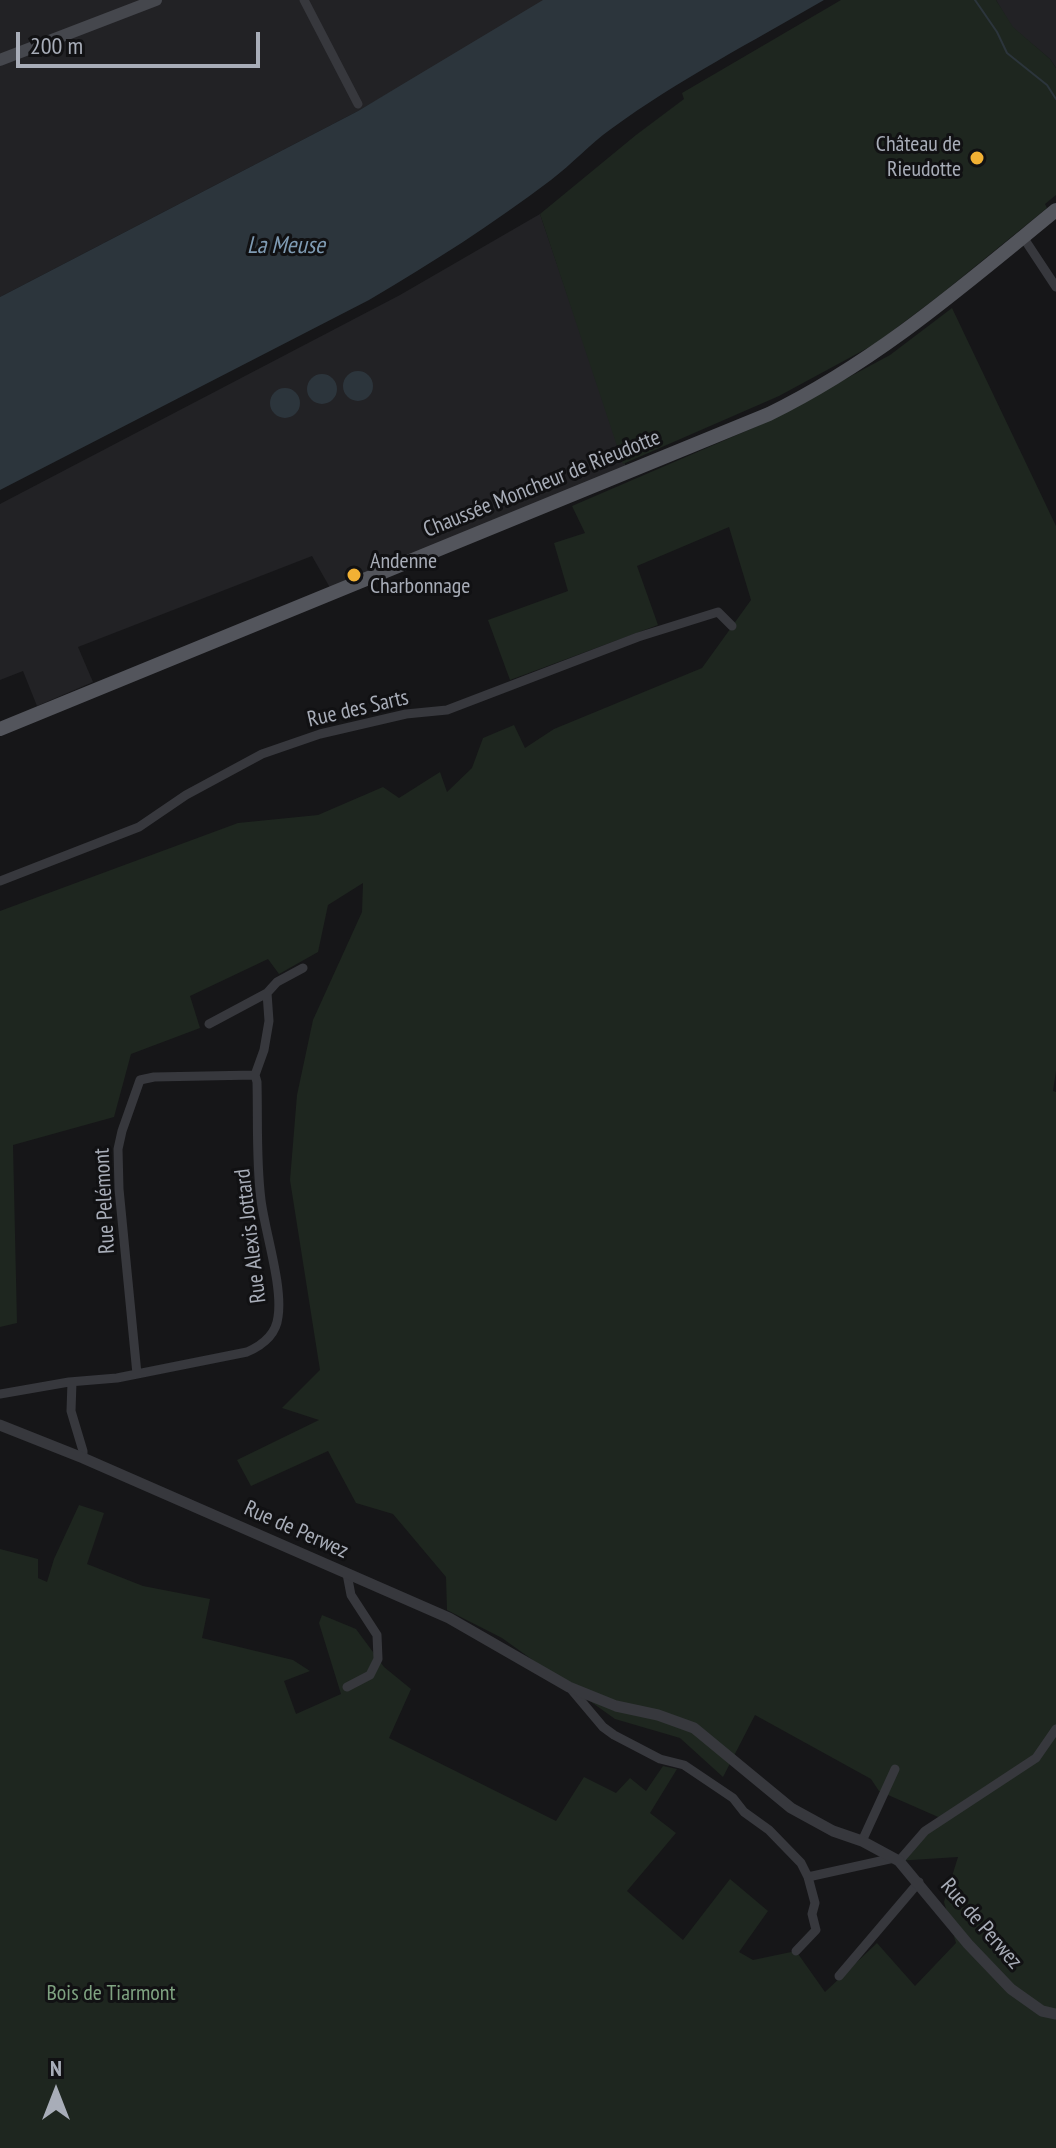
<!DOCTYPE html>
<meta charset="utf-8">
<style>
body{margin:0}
#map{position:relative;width:1056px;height:2148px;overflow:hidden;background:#161618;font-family:"PT Sans Narrow",sans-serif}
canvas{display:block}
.north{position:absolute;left:16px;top:2052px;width:80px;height:80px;-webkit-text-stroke:6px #111113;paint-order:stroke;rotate:0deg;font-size:22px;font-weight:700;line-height:32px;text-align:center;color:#a8adb8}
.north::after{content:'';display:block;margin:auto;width:28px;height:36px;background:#a8adb8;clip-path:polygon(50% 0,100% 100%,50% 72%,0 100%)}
.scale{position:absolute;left:16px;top:32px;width:244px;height:36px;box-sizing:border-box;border:4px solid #a8adb8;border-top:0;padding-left:10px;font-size:24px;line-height:28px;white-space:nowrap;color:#a8adb8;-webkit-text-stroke:6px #111113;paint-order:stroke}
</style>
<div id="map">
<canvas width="1056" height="2148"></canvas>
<div class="north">N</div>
<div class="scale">200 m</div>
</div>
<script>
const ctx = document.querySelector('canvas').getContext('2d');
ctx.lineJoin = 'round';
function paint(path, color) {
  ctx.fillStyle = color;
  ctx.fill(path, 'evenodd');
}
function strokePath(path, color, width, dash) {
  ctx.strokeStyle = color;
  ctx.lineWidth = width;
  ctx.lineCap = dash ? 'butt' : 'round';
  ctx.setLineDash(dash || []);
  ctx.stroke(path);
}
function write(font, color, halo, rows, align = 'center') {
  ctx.font = font + ' "PT Sans Narrow",sans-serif';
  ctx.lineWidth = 6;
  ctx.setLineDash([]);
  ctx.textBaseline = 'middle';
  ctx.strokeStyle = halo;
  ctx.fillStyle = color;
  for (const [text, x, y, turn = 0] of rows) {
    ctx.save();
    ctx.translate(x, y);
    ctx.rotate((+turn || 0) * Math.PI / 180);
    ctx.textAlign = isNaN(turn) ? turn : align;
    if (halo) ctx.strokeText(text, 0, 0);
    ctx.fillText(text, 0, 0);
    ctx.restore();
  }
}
paint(new Path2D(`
 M 0,0 L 551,0 L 358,111 L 0,297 Z
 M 996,0 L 1056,0 L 1056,68 L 1050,59 L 1012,27 Z
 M 540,214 L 628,473 L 333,593 L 312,556 L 78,647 L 93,682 L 37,706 L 23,671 L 0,680 L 0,504 L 400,295 Z`), '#222225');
paint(new Path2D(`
 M 841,0 L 996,0 L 1013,27 L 1050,59 L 1056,68 L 1056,195 L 1045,204 L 1047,208 L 940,295 L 875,344 L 779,396 L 623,464 L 540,214 L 636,135 L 684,99 L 682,93 Z
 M 952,308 L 1056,526 L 1056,1071 L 1053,1091 L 1056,1092 L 1056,2148 L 0,2148 L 0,1549 L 38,1559 L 38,1578 L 47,1582 L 54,1559 L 79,1505 L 104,1513 L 87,1564 L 143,1586 L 210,1599 L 202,1638 L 293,1660 L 310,1671 L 284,1681 L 296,1714 L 341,1694 L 319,1623 L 322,1615 L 356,1629 L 384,1667 L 411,1689 L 389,1738 L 556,1821 L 584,1777 L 616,1793 L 630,1778 L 646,1791 L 663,1766 L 677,1769 L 650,1813 L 676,1833 L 627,1891 L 683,1940 L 730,1879 L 768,1911 L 739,1952 L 753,1960 L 796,1951 L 825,1992 L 877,1943 L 915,1986 L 956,1943 L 944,1902 L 958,1857 L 896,1861 L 907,1849 L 945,1820 L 879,1791 L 871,1779 L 755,1715 L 723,1777 L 680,1738 L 615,1719 L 502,1638 L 447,1610 L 446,1577 L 393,1514 L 356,1503 L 328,1451 L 251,1486 L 237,1460 L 319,1420 L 282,1408 L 320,1370 L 290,1180 L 297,1095 L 313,1020 L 362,912 L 363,883 L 328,905 L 318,952 L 279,974 L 268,959 L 190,996 L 200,1028 L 131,1054 L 114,1117 L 13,1145 L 17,1323 L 0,1327 L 0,911 L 238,823 L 318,815 L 383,787 L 399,798 L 440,772 L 447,792 L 472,768 L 483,738 L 514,725 L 525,748 L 554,729 L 702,668 L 751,600 L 729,527 L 637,566 L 658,625 L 510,680 L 488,620 L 568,591 L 554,543 L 585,533 L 572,506 L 760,425 L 890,355 Z`), '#1e261f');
paint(new Path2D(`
 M 543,0 L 824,0 C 752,42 678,80 611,129 C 590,144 572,164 551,180 C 493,224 432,263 369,300 L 0,490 L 0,297 L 358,111 Z
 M343 386a15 15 0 1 1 30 0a15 15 0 1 1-30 0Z
 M307 389a15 15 0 1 1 30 0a15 15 0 1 1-30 0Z
 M270 403a15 15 0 1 1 30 0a15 15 0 1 1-30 0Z`), '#2c353c');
strokePath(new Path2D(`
 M 975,0 L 997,32 L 1007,53 L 1047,85 L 1056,99`), '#2c353c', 2);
strokePath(new Path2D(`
 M 304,0 L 358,104
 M 1023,237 L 1056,287
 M 0,881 L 139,827 L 186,795 L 262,754 L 320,734 L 406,714 L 447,710 L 638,637 L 718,612 L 732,626
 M 209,1024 L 267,993
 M 137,1374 L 119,1189 L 118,1149 L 122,1131 L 140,1080 L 154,1077 L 255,1075
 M 72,1382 L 71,1411 L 83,1451 L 83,1458
 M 0,1394 L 69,1382 L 117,1378 L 247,1352 C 263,1345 276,1335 278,1317 C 283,1286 265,1232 261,1200 C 256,1162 258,1120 257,1082 L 255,1075 L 264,1050 L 269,1021 L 267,993 L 277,982 L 303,968
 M 347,1574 L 351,1595 L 377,1635 L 378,1659 L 370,1675 L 347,1687
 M 571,1689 L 603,1727 L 614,1735 L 660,1759 L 684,1765 L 733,1798 L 744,1812 L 769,1830 L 801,1863 L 808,1877 L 815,1903 L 812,1914 L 816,1930 L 796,1951
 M 862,1841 L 895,1769
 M 899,1861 L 925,1831 L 1036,1758 L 1056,1729
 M 808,1877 L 894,1858
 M 839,1976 L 919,1882`), '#37383d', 9);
strokePath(new Path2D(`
 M 0,1425 L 83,1458 L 449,1618 L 569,1687 L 616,1706 L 658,1715 L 694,1728 L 791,1808 L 833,1831 L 862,1841 L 899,1861 L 968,1944 L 1011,1989 L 1042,2011 L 1056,2014`), '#37383d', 11);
strokePath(new Path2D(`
 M 0,60 L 156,0`), '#45474d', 12);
strokePath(new Path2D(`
 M 0,729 L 769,414 C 877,361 963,286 1056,210`), '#53555c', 14);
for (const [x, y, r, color] of [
 [977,158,8,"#f2b134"],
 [354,575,8,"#f2b134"]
]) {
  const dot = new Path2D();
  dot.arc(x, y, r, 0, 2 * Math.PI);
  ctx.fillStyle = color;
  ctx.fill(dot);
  strokePath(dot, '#111113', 3);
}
write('22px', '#a8adb8', '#111113', [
 ["Château de",961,145],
 ["Rieudotte",961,170],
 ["Andenne",370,562,"left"],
 ["Charbonnage",370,587,"left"]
], 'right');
write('22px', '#a8adb8', '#111113', [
 ["Chaussée Moncheur de Rieudotte",542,484,-22],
 ["Rue des Sarts",358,709,-13],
 ["Rue Pelémont",105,1201,-93],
 ["Rue Alexis Jottard",251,1236,-97],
 ["Rue de Perwez",296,1530,24],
 ["Rue de Perwez",981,1924,49]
]);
write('22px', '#7fa381', '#111113', [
 ["Bois de Tiarmont",111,1994]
]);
write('italic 24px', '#7f9bb3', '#111113', [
 ["La Meuse",286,246]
]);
</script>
